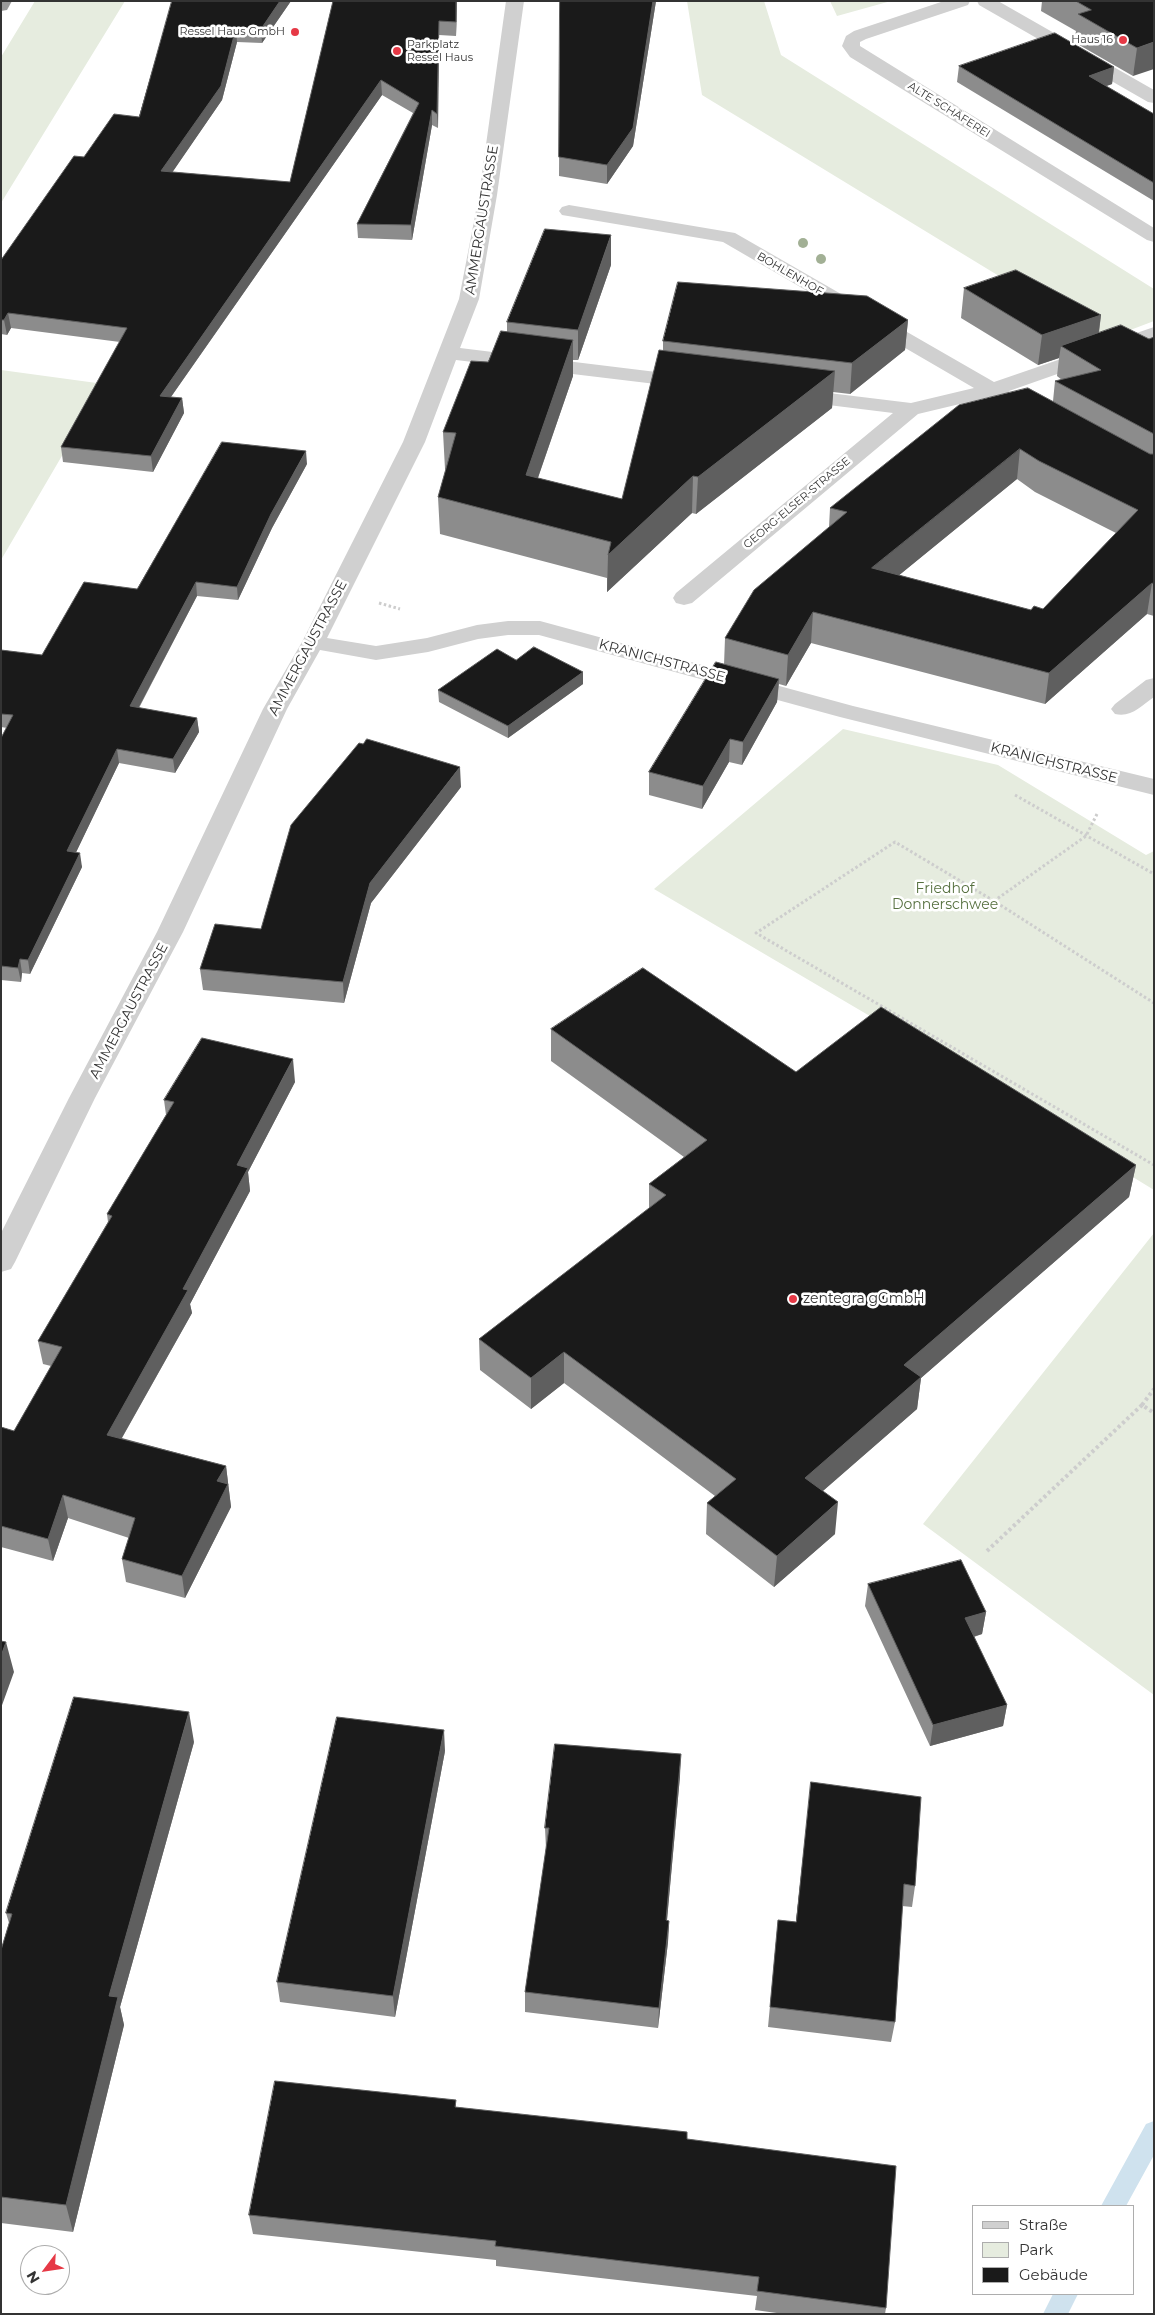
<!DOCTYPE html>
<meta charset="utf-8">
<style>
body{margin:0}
#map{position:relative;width:1155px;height:2315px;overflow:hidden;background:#fff;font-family:Montserrat,sans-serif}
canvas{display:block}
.frame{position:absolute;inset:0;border:2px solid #333;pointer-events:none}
.legend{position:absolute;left:972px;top:2205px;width:162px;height:90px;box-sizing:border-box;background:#fff;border:1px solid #adadad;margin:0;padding:6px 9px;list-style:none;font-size:15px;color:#333}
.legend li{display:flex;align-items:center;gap:10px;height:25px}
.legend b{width:25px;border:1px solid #adadad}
.north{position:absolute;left:20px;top:2245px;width:50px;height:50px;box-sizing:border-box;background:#fff;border:1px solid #adadad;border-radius:50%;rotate:239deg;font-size:14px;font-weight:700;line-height:20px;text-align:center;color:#333}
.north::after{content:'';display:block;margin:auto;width:18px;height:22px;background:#e63946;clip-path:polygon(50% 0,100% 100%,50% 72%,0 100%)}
</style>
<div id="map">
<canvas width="1155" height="2315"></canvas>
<div class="frame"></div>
<ul class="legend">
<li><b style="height:6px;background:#d0d0d0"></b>Straße</li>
<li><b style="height:14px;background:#e6ecdf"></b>Park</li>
<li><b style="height:14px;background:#1a1a1a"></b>Gebäude</li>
</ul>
<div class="north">N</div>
</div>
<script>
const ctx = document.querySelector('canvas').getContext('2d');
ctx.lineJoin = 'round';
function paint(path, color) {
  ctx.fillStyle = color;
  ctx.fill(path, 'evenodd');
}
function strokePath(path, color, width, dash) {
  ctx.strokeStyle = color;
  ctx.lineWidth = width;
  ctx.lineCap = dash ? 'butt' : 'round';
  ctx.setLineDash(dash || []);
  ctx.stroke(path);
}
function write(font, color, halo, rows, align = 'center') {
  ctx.font = font + ' Montserrat,sans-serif';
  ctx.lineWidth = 5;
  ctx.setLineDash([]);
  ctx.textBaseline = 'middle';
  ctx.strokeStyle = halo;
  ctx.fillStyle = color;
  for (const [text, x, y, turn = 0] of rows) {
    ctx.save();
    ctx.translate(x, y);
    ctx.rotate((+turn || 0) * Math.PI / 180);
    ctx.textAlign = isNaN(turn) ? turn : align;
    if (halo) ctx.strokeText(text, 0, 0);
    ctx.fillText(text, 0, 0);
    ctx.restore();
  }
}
paint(new Path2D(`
 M 35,1 L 125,1 L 1,203 L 1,57 Z
 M 687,1 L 764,1 L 781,55 L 1154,289 L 1154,321 L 1104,340 L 702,95 Z
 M 830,1 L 891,1 L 837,16 Z
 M 1,370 L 104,384 L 1,560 Z
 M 843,729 L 998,765 L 1146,855 L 1154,851 L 1154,1190 L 880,1022 L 654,889 Z
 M 1154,1233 L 1154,1695 L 923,1524 Z`), '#e6ecdf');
paint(new Path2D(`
 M 1154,2121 L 1154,2155 L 1126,2206 L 1101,2206 L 1146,2124 Z
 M 1053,2294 L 1078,2294 L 1068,2314 L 1043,2314 Z`), '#cfe2ee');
strokePath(new Path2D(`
 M 379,603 L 400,609
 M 1015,795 L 1154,874
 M 1097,814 L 1086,836 L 994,901 L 1154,1003
 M 994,901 L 895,842 L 756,933 L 1154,1165`), '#cdcdcd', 3, [2.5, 2.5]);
strokePath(new Path2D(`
 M 1142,1405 L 1154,1389
 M 987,1551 L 1142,1405 L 1154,1413`), '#cdcdcd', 4, [3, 3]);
paint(new Path2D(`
 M 506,1 L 524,1 L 497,195 L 479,299 L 460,348 L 689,376 L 696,378 L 699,382 L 696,386 L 689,388 L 456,360 L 425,442 L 327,638 L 376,646 L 427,638 L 477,625 L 508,621 L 540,621 L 853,706 L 1154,779 L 1154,795 L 840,717 L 539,635 L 508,635 L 478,639 L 428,652 L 376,660 L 320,650 L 287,709 L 183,932 L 95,1098 L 15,1262 L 11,1269 L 1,1272 L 1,1233 L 69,1098 L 157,932 L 263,709 L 302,642 L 403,442 L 459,299 L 479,195 Z
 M 944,1 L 970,1 L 968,5 L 866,39 L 860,42 L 860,46 L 1154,228 L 1154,242 L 1147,240 L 850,57 L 842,46 L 846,36 L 854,31 Z
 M 977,1 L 998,1 L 1154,90 L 1154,103 L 1148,102 L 979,5 Z
 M 569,205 L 735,233 L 994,382 L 1154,327 L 1154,340 L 1009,391 L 1011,395 L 1008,399 L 1001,401 L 989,397 L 918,414 L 692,603 L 684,605 L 676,603 L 673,598 L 676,593 L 893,413 L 796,401 L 789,399 L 786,395 L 789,391 L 796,389 L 911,403 L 974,388 L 723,242 L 562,215 L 559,211 L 562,207 Z
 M 1154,678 L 1154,697 C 1141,706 1131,718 1115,714 L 1111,709 L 1115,704 L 1146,680 Z`), '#d0d0d0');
paint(new Path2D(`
 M 1,1 L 12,1 L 7,10 L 1,11 Z`), '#9a9a9a');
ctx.fillStyle = '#a2b095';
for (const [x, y] of [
 [803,243],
 [821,259]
]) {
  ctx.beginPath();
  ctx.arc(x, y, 5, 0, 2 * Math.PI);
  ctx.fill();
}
paint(new Path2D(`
 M 172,1 L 291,1 L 262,43 L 237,42 L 222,100 L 172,172 L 290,182 L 333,1 L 457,1 L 456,36 L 439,35 L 438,128 L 432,125 L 412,240 L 358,238 L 357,224 L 413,113 L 382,95 L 171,397 L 182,398 L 184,413 L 153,472 L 63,462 L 61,447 L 120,342 L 11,328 L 7,335 L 1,334 L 1,260 L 84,157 L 139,117 Z
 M 560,1 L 656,1 L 633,146 L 607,184 L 559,176 Z
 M 1042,1 L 1154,1 L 1133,76 L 1074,42 L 1076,31 L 1041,11 Z
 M 959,66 L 1114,67 L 1112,84 L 1106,86 L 1154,114 L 1154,201 L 957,82 Z
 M 611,265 L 578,360 L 573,360 L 573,376 L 538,478 L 622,499 L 663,350 L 663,341 L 908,320 L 905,350 L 850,394 L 833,392 L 832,408 L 696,514 L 692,513 L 607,592 L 607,578 L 440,534 L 438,497 L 446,469 L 445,469 L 443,432 L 507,332 L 507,322 Z
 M 964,288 L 1101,315 L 1099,333 L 1149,339 L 1154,337 L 1154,616 L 1147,614 L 1045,704 L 811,643 L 786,686 L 779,684 L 777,702 L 742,765 L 729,762 L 702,809 L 649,795 L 649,772 L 724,665 L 725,638 L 829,527 L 830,508 L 1053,401 L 1055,381 L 1062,380 L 1057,376 L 1059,358 L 1038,365 L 961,318 ZM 1017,479 L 1035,492 L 1116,533 L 1043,609 L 1031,610 L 899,575 Z
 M 307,464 L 272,528 L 238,600 L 197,596 L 139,708 L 197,718 L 199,732 L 175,773 L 119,763 L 76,852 L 82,867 L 30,974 L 22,973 L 21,982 L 1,980 L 1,738 L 7,728 L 1,727 L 1,650 L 42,655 L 137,589 Z
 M 583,672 L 583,684 L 508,738 L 439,702 L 438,690 Z
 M 461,787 L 371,903 L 344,1003 L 203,990 L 200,969 L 261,929 Z
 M 551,1029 L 796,1072 L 1136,1165 L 1129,1197 L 921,1378 L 917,1409 L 823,1491 L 835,1534 L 774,1587 L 706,1534 L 707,1503 L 715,1496 L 564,1383 L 531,1409 L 480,1370 L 479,1339 L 649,1209 L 649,1184 L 684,1157 L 551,1061 Z
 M 295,1082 L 248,1172 L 250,1191 L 190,1304 L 192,1313 L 122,1438 L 226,1466 L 231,1507 L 185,1598 L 126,1582 L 122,1559 L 129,1538 L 68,1518 L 53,1561 L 1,1547 L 1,1427 L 14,1431 L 51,1366 L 43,1364 L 38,1341 L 108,1222 L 107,1214 L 166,1115 L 164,1100 Z
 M 868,1584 L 986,1612 L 982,1634 L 974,1637 L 1007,1705 L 1003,1726 L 930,1746 L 865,1606 Z
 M 194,1742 L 120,2007 L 124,2025 L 73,2232 L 1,2223 L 1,1950 L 9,1923 L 6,1913 Z
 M 445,1751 L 395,2017 L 280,2002 L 277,1982 Z
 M 680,1776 L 667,1921 L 669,1921 L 668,1942 L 658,2028 L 525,2012 L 525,1992 L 546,1849 L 545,1828 Z
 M 811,1782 L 915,1886 L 912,1907 L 902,1906 L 895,2022 L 891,2042 L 768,2027 L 778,1920 L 796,1922 Z
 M 456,2100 L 456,2107 L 687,2139 L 886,2308 L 885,2314 L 784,2314 L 755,2310 L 757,2296 L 496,2266 L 496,2260 L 253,2234 L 249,2215 Z`), '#8c8c8c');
paint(new Path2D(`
 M 280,1 L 291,1 L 262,43 L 261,29 Z
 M 456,1 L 457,1 L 456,36 Z
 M 653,1 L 656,1 L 633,146 L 607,184 L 607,165 Z
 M 439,21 L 439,35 L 438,128 L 437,114 Z
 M 236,28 L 237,42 L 222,100 L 163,186 L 161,171 Z
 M 1154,42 L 1154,69 L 1133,76 L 1137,48 Z
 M 1114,67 L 1112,84 L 1087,93 L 1089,76 Z
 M 381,80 L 382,95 L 161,411 L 160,396 Z
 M 432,110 L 432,125 L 412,240 L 411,225 Z
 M 611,235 L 611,265 L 578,360 L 578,330 Z
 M 8,313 L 11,328 L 7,335 L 4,320 Z
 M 1101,315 L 1097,345 L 1061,346 L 1059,358 L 1038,365 L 1042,335 Z
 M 908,320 L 905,350 L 850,394 L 852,363 Z
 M 573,340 L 573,376 L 526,512 L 526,475 Z
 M 835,371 L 832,408 L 696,514 L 698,477 Z
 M 182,398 L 184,413 L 153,472 L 151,456 Z
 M 1020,449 L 1017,479 L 870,599 L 872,568 Z
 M 306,451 L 307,464 L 272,528 L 238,600 L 237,587 L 271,514 Z
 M 693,476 L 692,513 L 607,592 L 608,555 Z
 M 196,582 L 197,596 L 132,720 L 130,706 Z
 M 1152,583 L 1147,614 L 1045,704 L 1049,673 Z
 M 813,612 L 811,643 L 786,686 L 788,655 Z
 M 583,672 L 583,684 L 508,738 L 508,726 Z
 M 779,679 L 777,702 L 742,765 L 743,742 Z
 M 197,718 L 199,732 L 175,773 L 173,759 Z
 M 730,739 L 729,762 L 702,809 L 703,786 Z
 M 117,749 L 119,763 L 70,865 L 67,851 Z
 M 460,767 L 461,787 L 371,903 L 344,1003 L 343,982 L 370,883 Z
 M 80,853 L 82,867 L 30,974 L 28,960 Z
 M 20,959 L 22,973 L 21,982 L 18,968 Z
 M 293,1059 L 295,1082 L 248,1172 L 250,1191 L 190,1304 L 192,1313 L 111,1457 L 107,1435 L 183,1289 L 237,1165 Z
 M 1136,1165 L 1129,1197 L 921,1378 L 917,1409 L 802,1509 L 805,1478 L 904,1365 Z
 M 564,1352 L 564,1383 L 531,1409 L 531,1378 Z
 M 226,1466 L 231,1507 L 185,1598 L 182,1576 L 217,1481 Z
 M 63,1495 L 68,1518 L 53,1561 L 48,1539 Z
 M 838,1502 L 835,1534 L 774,1587 L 777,1556 Z
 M 986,1612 L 982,1634 L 962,1640 L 965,1618 Z
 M 6,1642 L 14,1672 L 1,1708 L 1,1656 Z
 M 1007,1705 L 1003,1726 L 930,1746 L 933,1725 Z
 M 189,1712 L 194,1742 L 120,2007 L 124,2025 L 73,2232 L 66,2205 L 109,1996 Z
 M 444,1730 L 445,1751 L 395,2017 L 393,1996 Z
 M 681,1754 L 680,1776 L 665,1941 L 666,1920 Z
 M 669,1921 L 668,1942 L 658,2028 L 659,2008 Z`), '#5f5f5f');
const building = new Path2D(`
 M 172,1 L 280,1 L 261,29 L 236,28 L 221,86 L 161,171 L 290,182 L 333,1 L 456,1 L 456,22 L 439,21 L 437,114 L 432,110 L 411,225 L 357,224 L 419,103 L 381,80 L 160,396 L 182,398 L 151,456 L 61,447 L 127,328 L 8,313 L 4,320 L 1,320 L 1,260 L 74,156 L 84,157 L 114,114 L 139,117 Z
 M 560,1 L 653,1 L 633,128 L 607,165 L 559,157 Z
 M 1076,1 L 1154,1 L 1154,42 L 1137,48 L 1078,14 L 1091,10 Z
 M 1055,33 L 1114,67 L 1089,76 L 1154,114 L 1154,183 L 959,66 Z
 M 545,229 L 611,235 L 578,330 L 507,322 Z
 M 1016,270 L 1101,315 L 1042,335 L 964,288 Z
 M 678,282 L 867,296 L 908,320 L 852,363 L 663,341 Z
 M 1121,325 L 1149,339 L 1154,337 L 1154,434 L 1055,381 L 1101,370 L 1061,346 Z
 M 501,331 L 573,340 L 526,475 L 622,499 L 659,350 L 835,371 L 698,477 L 693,476 L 608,555 L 611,542 L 438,497 L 456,433 L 443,432 L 471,361 L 488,362 Z
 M 1028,388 L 1150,454 L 1154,454 L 1154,584 L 1152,583 L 1049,673 L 813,612 L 788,655 L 725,638 L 754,590 L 847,512 L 830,508 L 959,405 ZM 1020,449 L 1039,461 L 1138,510 L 1043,609 L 1034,606 L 1031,610 L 872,568 Z
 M 222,442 L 306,451 L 271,514 L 237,587 L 196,582 L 130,706 L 197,718 L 173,759 L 117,749 L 67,851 L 80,853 L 28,960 L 20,959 L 18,968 L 1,966 L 1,738 L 13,715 L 1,714 L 1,650 L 42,655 L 84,582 L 137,589 Z
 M 534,647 L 583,672 L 508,726 L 438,690 L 497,649 L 516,660 Z
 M 716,662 L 779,679 L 743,742 L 730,739 L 703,786 L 649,772 Z
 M 367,739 L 460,767 L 370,883 L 343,982 L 200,969 L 215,924 L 261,929 L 291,825 L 359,743 L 363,744 Z
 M 643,968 L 796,1072 L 881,1007 L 1136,1165 L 904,1365 L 921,1377 L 805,1478 L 838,1502 L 777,1556 L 707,1503 L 736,1479 L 564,1352 L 531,1378 L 479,1339 L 666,1195 L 649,1184 L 707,1140 L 551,1029 Z
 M 202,1038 L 293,1059 L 237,1165 L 248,1168 L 183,1289 L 188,1290 L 107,1435 L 226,1466 L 217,1481 L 228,1484 L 182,1576 L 122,1559 L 135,1518 L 63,1495 L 48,1539 L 1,1526 L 1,1427 L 14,1431 L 62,1347 L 38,1341 L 112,1216 L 107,1214 L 174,1102 L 164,1100 Z
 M 961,1560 L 986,1612 L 965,1618 L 1007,1705 L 933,1725 L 868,1584 Z
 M 1,1641 L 6,1642 L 1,1656 Z
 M 74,1697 L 189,1712 L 109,1996 L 118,1997 L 66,2205 L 1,2197 L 1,1950 L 12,1914 L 6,1913 Z
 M 337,1717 L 444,1730 L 393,1996 L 277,1982 Z
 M 555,1744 L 681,1754 L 666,1920 L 669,1921 L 659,2008 L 525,1992 L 549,1828 L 545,1828 Z
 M 811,1782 L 921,1797 L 915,1886 L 904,1884 L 895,2022 L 770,2007 L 778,1920 L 796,1922 Z
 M 275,2081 L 456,2100 L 455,2107 L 687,2132 L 687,2139 L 896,2166 L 886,2308 L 757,2291 L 759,2277 L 495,2246 L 496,2241 L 249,2215 Z`);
paint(building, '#1a1a1a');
strokePath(building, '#5f5f5f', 1);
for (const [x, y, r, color] of [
 [295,32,5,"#e63946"],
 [1123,40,5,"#e63946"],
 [397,51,5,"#e63946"],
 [793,1299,5,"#e63946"]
]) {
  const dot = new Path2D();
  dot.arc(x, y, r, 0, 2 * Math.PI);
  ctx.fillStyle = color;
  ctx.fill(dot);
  strokePath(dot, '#fff', 2);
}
write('11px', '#333', '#fff', [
 ["Ressel Haus GmbH",285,32],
 ["Haus 16",1113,40],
 ["Parkplatz",407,45,"left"],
 ["Ressel Haus",407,58,"left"]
], 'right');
write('11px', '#333', '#fff', [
 ["ALTE SCHÄFEREI",949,110,32],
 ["BOHLENHOF",790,274,30],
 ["GEORG-ELSER-STRASSE",797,503,-40]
]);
write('14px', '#333', '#fff', [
 ["AMMERGAUSTRASSE",482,220,-81],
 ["AMMERGAUSTRASSE",308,648,-62],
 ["KRANICHSTRASSE",662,661,15],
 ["KRANICHSTRASSE",1054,763,14],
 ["AMMERGAUSTRASSE",129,1011,-62]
]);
write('14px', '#56703f', '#fff', [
 ["Friedhof",945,889],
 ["Donnerschwee",945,905]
]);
write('14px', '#333', '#fff', [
 ["zentegra gGmbH",803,1299]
], 'left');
</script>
